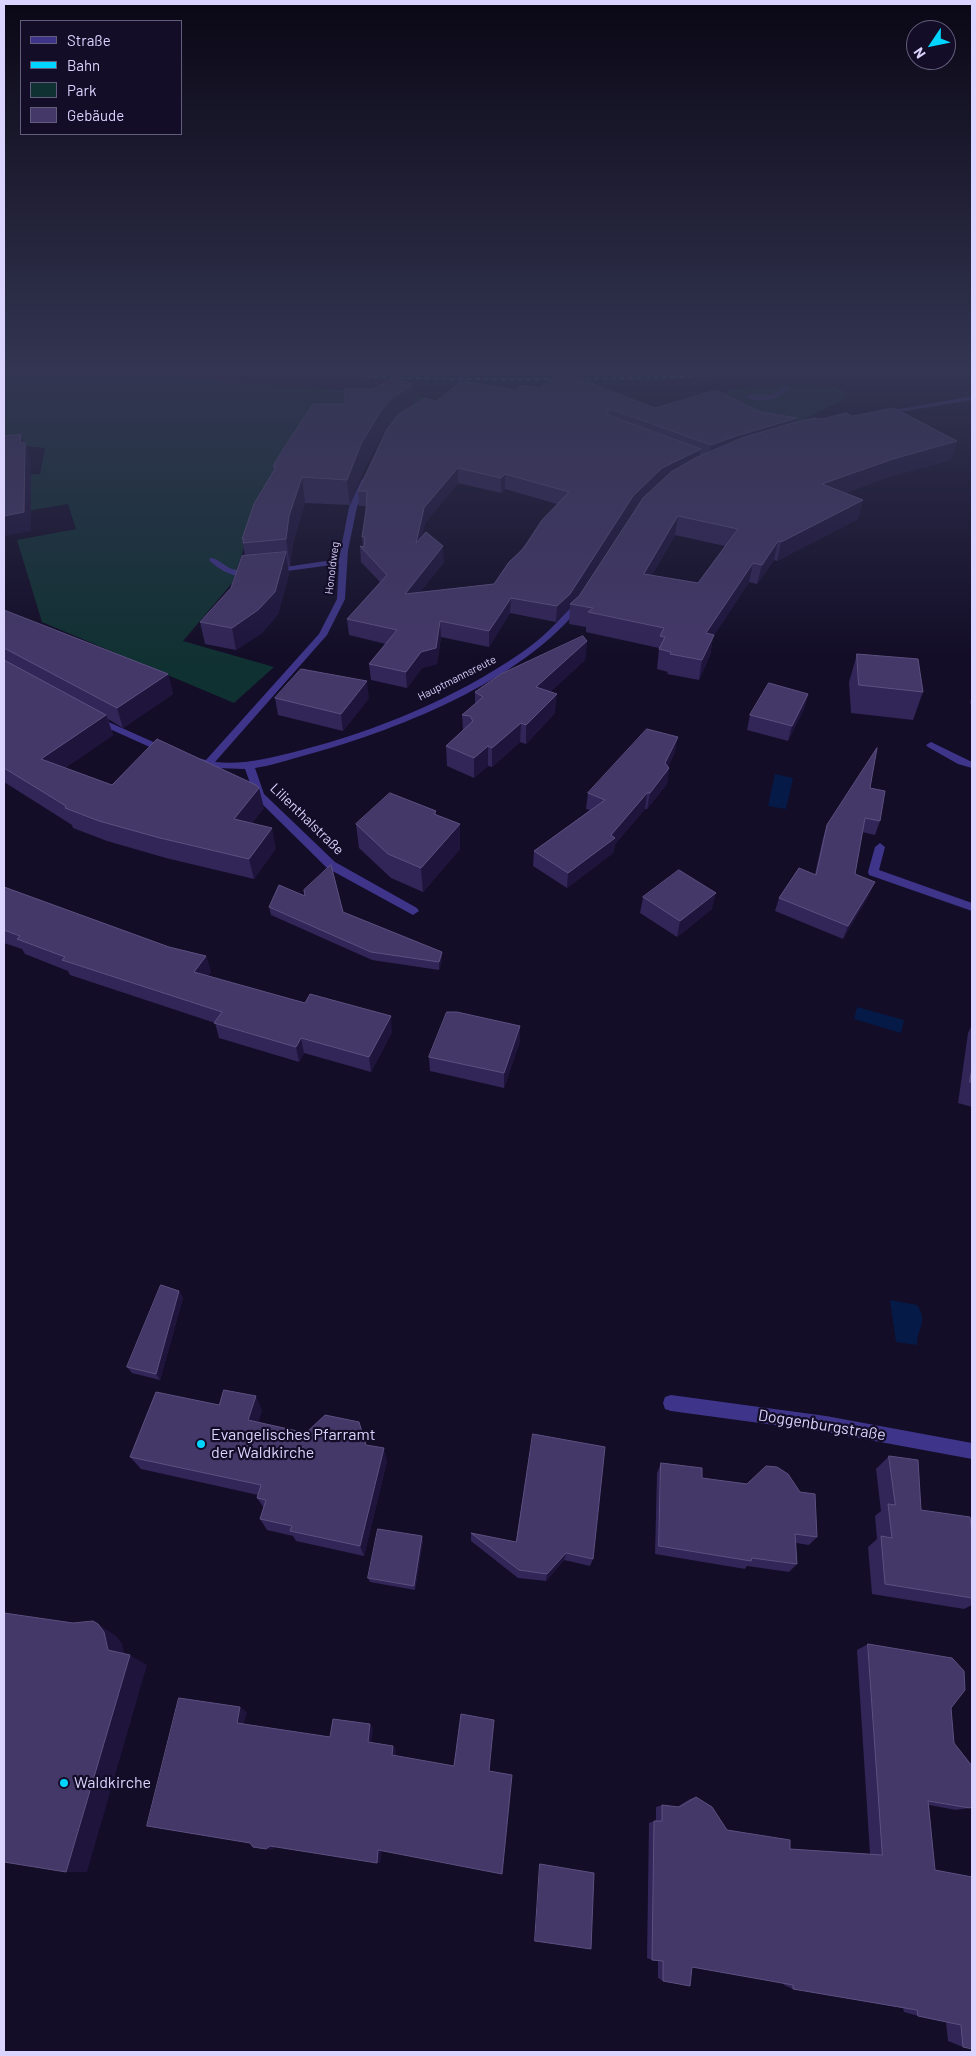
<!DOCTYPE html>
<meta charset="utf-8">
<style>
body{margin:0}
#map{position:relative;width:976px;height:2056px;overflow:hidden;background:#130d27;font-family:Barlow,sans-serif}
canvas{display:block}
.frame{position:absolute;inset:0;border:5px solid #dbd4ff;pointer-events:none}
.legend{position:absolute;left:20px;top:20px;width:162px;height:115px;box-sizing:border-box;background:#130d27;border:1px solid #635d7d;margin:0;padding:6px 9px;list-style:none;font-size:15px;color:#dbd4ff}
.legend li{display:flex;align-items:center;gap:10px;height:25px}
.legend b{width:25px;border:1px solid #635d7d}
.north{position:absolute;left:906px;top:20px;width:50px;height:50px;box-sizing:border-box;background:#130d27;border:1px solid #635d7d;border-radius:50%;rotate:236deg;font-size:14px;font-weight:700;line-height:20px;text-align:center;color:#dbd4ff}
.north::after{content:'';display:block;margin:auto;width:18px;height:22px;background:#00d4ff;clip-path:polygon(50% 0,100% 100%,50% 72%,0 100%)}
</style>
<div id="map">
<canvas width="976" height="2056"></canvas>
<div class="frame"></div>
<ul class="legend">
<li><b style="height:6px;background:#3e358a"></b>Straße</li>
<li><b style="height:6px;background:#00d4ff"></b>Bahn</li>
<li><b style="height:14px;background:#103132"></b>Park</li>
<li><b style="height:14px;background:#443869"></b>Gebäude</li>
</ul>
<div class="north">N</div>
</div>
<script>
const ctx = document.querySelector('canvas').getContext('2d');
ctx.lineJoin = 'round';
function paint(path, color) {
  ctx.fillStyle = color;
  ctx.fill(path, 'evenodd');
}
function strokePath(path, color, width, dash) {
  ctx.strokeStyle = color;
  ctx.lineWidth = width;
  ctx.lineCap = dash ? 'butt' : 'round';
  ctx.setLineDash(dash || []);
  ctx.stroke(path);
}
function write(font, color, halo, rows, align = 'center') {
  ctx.font = font + ' Barlow,sans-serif';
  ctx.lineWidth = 4.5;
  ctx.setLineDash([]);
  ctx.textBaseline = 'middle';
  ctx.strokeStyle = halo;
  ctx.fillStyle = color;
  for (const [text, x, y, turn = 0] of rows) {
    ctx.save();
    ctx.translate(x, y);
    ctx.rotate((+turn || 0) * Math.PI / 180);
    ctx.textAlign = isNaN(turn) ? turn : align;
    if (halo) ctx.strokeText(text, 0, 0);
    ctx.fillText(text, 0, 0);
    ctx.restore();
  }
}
paint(new Path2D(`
 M 4,374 L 126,374 L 429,397 L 260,500 L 232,583 L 183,641 L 274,667 L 234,703 L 42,622 L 17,540 L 76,529 L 68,504 L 4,515 L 4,476 L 40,474 L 45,448 L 4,444 Z
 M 784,385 L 834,386 L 844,392 L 846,396 L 839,402 L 788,427 L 744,413 L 744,402 L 737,403 L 725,397 L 725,392 L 730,390 Z`), '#103132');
paint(new Path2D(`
 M 775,774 L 793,778 L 786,809 L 768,806 Z
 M 857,1007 L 904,1020 L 901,1033 L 854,1019 Z
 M 890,1300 L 917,1305 C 929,1322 917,1327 917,1345 L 896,1342 Z`), '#061a47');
paint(new Path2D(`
 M 459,374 L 465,374 L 463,385 L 451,394 L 447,394 L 447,392 L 457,384 Z
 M 786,386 L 789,388 C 780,400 758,404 745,397 L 748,395 L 773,395 Z
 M 972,396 L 972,400 L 881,415 L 878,413 Z
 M 362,479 L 369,481 L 357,507 L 348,550 L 345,599 L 327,635 L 215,762 C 245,765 270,758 298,751 C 376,731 454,699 521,653 C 542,639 559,621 576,601 L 583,603 C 523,682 393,732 299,757 C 284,761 270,766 255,768 L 264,794 L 335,862 L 417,908 L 419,911 L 413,915 L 327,868 L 255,797 L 245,769 L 216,768 L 193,763 L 192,761 L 197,758 L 206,760 L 319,634 L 337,599 L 339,564 L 272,573 L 268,571 L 272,569 L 339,559 L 349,507 Z
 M 210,558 C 218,558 224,566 232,569 C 240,572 250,569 256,573 C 243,583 219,571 209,560 Z
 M 95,716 L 169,749 L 171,751 L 169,753 L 163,753 L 92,721 L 92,717 Z
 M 931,742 L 972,762 L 972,768 L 958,764 L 928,747 L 926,745 Z
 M 880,843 L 885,847 L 879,870 L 972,903 L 972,911 L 869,875 L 868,872 L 875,847 Z
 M 671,1395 L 826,1416 L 972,1443 L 972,1459 L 826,1432 L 671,1411 L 665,1409 L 663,1403 L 665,1397 Z`), '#3e358a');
strokePath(new Path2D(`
 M 314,374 C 463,382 612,380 762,374`), '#00d4ff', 2, [4.5, 4]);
paint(new Path2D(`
 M 540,388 L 655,408 L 761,412 L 797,418 L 796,422 L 852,416 L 957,441 L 951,460 L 888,477 L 845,493 L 863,500 L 858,519 L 777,561 L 774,560 L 757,584 L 749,582 L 713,637 L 710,655 L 699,680 L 667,674 L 668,672 L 657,669 L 659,648 L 586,632 L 586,627 L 569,624 L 570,607 L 556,622 L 510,613 L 489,647 L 441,637 L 437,664 L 422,668 L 407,688 L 371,680 L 369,664 L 386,644 L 349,635 L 347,619 L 380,582 L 361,562 L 360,546 L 363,547 L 362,537 L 366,506 L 359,506 L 358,491 L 385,432 L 382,436 L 364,469 L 350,505 L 305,503 L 293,543 L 290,566 L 288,566 L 289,574 L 278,614 L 262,633 L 236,650 L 205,644 L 200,622 L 231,588 L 245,555 L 242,539 L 273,471 L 273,466 L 414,405 L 515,390 ZM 458,483 L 501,493 L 505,489 L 557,504 L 494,584 L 420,592 L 444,562 L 422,536 L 425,523 ZM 638,505 L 579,596 L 575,600 L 632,512 ZM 675,535 L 725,546 L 698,583 L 652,575 Z
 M 4,610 L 168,674 L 173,694 L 123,728 L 108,719 L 113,735 L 65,768 L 112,785 L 264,808 L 252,823 L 276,848 L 254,879 L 166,858 L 107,841 L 73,828 L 72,825 L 4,782 Z
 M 587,641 L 585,660 L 550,692 L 555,713 L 526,744 L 520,742 L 492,767 L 488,766 L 474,778 L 447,766 L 446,746 L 463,731 L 462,715 L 475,704 L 475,692 Z
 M 857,654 L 923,692 L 913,720 L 851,713 L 849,682 Z
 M 808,694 L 804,709 L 788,741 L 747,730 L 750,715 Z
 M 972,697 L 972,709 L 970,702 Z
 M 275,698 L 369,698 L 343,731 L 278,715 Z
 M 675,752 L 668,767 L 669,768 L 667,784 L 647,809 L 645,809 L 615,844 L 613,853 L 567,888 L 533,866 L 534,851 L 590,810 L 586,809 L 588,793 Z
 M 870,788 L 880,821 L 875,835 L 862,832 L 855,874 L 869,895 L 843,939 L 775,911 L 779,898 L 815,874 L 823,838 L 827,825 Z
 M 436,811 L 436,815 L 460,849 L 423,892 L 391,878 L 359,848 L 356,824 Z
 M 4,887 L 169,947 L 206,956 L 211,972 L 208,976 L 392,1032 L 371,1072 L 304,1053 L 299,1062 L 219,1038 L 215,1023 L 70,975 L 68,971 L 25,954 L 22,949 L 4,943 Z
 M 643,897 L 712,909 L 677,937 L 640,913 Z
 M 269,907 L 343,912 L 442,952 L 442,960 L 439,970 L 372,960 L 271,915 Z
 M 972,1019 L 972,1107 L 958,1103 L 968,1033 L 971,1027 Z
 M 520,1041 L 504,1088 L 430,1071 L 429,1057 Z
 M 179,1291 L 183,1298 L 160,1380 L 132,1373 L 127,1367 Z
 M 219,1405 L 262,1410 L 258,1423 L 366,1445 L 387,1461 L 364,1556 L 296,1541 L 293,1536 L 267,1530 L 260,1519 L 264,1508 L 257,1498 L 258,1495 L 141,1469 L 130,1457 Z
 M 889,1456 L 921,1510 L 972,1533 L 972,1605 L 964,1609 L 872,1594 L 868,1547 L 877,1539 L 875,1516 L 881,1511 L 876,1469 Z
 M 661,1463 L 702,1478 L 817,1537 L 809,1545 L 796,1543 L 797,1564 L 789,1572 L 747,1566 L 745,1569 L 655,1554 L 657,1473 Z
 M 471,1533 L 593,1559 L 590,1566 L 564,1560 L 546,1581 L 518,1578 L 471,1541 Z
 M 423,1541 L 415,1590 L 370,1582 L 368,1578 Z
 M 868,1644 L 951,1708 L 954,1743 L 970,1808 L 956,1810 L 929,1805 L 935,1870 L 972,1877 L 963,2047 L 948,2041 L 946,2022 L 918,2016 L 904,2012 L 903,2008 L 793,1989 L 784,1985 L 783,1983 L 692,1967 L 663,1981 L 658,1978 L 658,1961 L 652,1960 L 647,1958 L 649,1823 L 654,1821 L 656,1821 L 656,1807 L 662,1805 L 677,1807 L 690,1799 L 696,1797 L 727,1830 L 790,1849 L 870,1854 L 857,1650 Z`), '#322557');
paint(new Path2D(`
 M 413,384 L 414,408 L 392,425 L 382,436 L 364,469 L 350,505 L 347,480 L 361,444 L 380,412 L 390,400 Z
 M 797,418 L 794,433 L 709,460 L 711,445 L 736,436 Z
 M 21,435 L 25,448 L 25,443 L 31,461 L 31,531 L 4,536 L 4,516 L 20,443 Z
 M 957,441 L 951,460 L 888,477 L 817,503 L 822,484 L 893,459 Z
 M 701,449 L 698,464 L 660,483 L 632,512 L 572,604 L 570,604 L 570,607 L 569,610 L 556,622 L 557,606 L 633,496 L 662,468 Z
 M 458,468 L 458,483 L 425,523 L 417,558 L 416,543 L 424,508 Z
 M 505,474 L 505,489 L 501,493 L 501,478 Z
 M 302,477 L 305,503 L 293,543 L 290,566 L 286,539 L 289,516 Z
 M 863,500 L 858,519 L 777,561 L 781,542 Z
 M 678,516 L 675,535 L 641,594 L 644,574 Z
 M 778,541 L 774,560 L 757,584 L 762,565 Z
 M 443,546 L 444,562 L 406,610 L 405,594 Z
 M 286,552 L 289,574 L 278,614 L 262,633 L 236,650 L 232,628 Z
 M 753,563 L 749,582 L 713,637 L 710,655 L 699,680 L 706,633 Z
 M 511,598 L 510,613 L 489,647 L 489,631 Z
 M 440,621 L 441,637 L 437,664 L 422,668 L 407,688 L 406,672 L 421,652 Z
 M 587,641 L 585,660 L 535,706 L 536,687 Z
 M 168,674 L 173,694 L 123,728 L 117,708 Z
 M 367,681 L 369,698 L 343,731 L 341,714 Z
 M 557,694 L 555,713 L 526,744 L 526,725 Z
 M 808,694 L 804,709 L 788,741 L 792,726 Z
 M 106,715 L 113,735 L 49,779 L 41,759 Z
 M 521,723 L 520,742 L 492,767 L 492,748 Z
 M 678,737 L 675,752 L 664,776 L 669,768 L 667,784 L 647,809 L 650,793 Z
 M 488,746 L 488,766 L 474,778 L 474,758 Z
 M 259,788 L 264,808 L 239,839 L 234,819 Z
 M 647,793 L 645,809 L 615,844 L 613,853 L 567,888 L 568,873 L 611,835 Z
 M 460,824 L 460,849 L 423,892 L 421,868 Z
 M 272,828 L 276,848 L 254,879 L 249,859 Z
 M 875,882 L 869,895 L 843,939 L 848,926 Z
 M 716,893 L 712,909 L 677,937 L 680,921 Z
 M 442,952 L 442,960 L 439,970 L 439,962 Z
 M 206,956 L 211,972 L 199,988 L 194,972 Z
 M 391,1016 L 392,1032 L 371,1072 L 369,1057 Z
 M 520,1026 L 520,1041 L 504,1088 L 504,1073 Z
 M 301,1038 L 304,1053 L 299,1062 L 296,1047 Z
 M 179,1291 L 183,1298 L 160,1380 L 156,1374 Z
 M 256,1396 L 262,1410 L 255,1434 L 248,1420 Z
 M 384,1448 L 387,1461 L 364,1556 L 360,1546 Z
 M 422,1536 L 423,1541 L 415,1590 L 414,1586 Z
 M 566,1553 L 564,1560 L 546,1581 L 547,1574 Z
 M 98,1624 L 116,1636 L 122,1643 L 126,1661 L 108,1650 Z
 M 130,1655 L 147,1665 L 87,1872 L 66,1872 Z
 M 240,1707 L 247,1712 L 243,1727 L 237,1723 Z
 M 370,1724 L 373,1728 L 371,1745 L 368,1742 Z
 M 393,1746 L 396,1749 L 395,1759 L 392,1755 Z
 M 270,1846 L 276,1847 L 272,1850 L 266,1849 Z
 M 378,1850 L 382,1851 L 380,1863 L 377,1863 Z`), '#1e143c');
const building = new Path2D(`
 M 557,374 L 568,374 L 655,408 L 716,390 L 761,412 L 797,418 L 736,436 L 711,445 L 613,410 L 607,410 L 608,415 L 701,449 L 662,468 L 633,496 L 570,594 L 557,606 L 511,598 L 489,631 L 440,621 L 436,648 L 421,652 L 406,672 L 369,664 L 397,630 L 347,619 L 387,575 L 360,546 L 364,547 L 365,537 L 362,537 L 366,511 L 367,491 L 358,491 L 387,429 L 398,415 L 425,398 L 436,401 L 464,381 L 515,390 L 522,385 L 540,388 ZM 458,468 L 501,478 L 505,474 L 569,492 L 542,520 L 523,549 L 509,562 L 494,584 L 405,594 L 443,546 L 426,532 L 416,543 L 424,508 Z
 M 393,378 L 413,384 L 390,400 L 380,412 L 361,444 L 347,480 L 302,477 L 289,516 L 286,539 L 243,543 L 244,539 L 242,539 L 254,504 L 276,467 L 273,466 L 284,448 L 313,404 L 344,404 L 345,389 L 372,389 Z
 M 894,408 L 957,441 L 893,459 L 822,484 L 863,500 L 781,542 L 778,541 L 762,565 L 753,563 L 706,633 L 714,635 L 702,660 L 670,654 L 671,652 L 659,649 L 665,637 L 660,636 L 664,628 L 588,612 L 593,608 L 570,604 L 579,596 L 643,498 L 671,472 L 695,458 L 742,438 L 796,422 L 814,418 L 822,419 L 846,413 L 852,416 ZM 678,516 L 738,529 L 698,583 L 644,574 Z
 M 21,435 L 20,443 L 25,443 L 24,512 L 4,516 L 4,436 Z
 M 286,552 L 275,592 L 258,610 L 232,628 L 200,622 L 231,588 L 242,556 Z
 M 4,610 L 168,674 L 117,708 L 4,648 Z
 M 583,636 L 587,641 L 536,687 L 557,694 L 526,725 L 521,723 L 492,748 L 488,746 L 474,758 L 446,746 L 473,721 L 470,716 L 462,715 L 483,697 L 475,692 L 501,674 Z
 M 857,654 L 918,659 L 923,692 L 859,685 Z
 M 4,660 L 106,715 L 41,759 L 112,785 L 157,739 L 256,785 L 259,788 L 234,819 L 272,828 L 249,859 L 160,838 L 99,821 L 65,808 L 66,806 L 4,768 Z
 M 301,669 L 367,681 L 341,714 L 275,698 Z
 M 769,683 L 808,694 L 792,726 L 750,715 Z
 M 647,729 L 678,737 L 665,763 L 669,768 L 650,793 L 647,793 L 611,835 L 615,838 L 568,873 L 534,851 L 605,800 L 588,793 Z
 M 877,748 L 870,788 L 885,791 L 880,821 L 865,818 L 855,874 L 875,882 L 848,926 L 779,898 L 799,868 L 816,875 L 827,825 Z
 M 390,793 L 436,811 L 434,814 L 460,824 L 421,868 L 388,854 L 356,824 Z
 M 331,865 L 343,912 L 442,952 L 439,962 L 371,952 L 269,907 L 279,885 L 305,896 L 304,890 Z
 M 679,870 L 716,893 L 680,921 L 643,897 Z
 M 4,887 L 169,947 L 206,956 L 194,972 L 305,1003 L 310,994 L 391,1016 L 369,1057 L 301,1038 L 296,1047 L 214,1023 L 222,1012 L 62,960 L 65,957 L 17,939 L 20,936 L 4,930 Z
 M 447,1012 L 457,1012 L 520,1026 L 504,1073 L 429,1057 Z
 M 972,1068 L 972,1083 L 970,1082 Z
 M 161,1285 L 179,1291 L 156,1374 L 127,1367 Z
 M 224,1390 L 256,1396 L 248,1420 L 306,1433 L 325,1415 L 359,1422 L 366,1445 L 384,1448 L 360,1546 L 290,1531 L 292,1526 L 260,1519 L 266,1500 L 257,1498 L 261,1485 L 130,1457 L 156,1392 L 219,1405 Z
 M 533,1434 L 605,1447 L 593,1559 L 566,1553 L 547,1574 L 519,1570 L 471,1533 L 516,1542 Z
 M 889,1456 L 918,1460 L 921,1510 L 970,1517 L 972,1533 L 972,1598 L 885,1584 L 881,1536 L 892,1538 L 888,1504 L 895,1505 Z
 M 661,1463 L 702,1468 L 702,1478 L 747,1484 L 766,1466 L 777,1467 L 788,1474 L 800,1492 L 815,1494 L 817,1537 L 795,1534 L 797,1564 L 752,1558 L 751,1561 L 659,1546 Z
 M 378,1529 L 422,1536 L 414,1586 L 368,1578 Z
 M 4,1613 L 73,1623 L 93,1621 L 98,1624 L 104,1632 L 108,1650 L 130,1655 L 66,1872 L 4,1862 Z
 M 868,1644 L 952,1658 L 964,1671 L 965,1690 L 951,1708 L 954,1743 L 972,1766 L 972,1806 L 970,1808 L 928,1801 L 935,1870 L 972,1877 L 972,2049 L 963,2047 L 961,2025 L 918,2016 L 917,2010 L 793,1989 L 793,1985 L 692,1967 L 690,1986 L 663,1981 L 663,1961 L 652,1960 L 654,1821 L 662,1821 L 662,1805 L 679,1807 L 696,1797 L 712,1807 L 727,1830 L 790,1840 L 790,1849 L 882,1855 Z
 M 179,1698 L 240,1707 L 237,1723 L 330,1737 L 333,1719 L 370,1724 L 368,1742 L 393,1746 L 392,1755 L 454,1766 L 461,1714 L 494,1720 L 489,1771 L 512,1775 L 502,1874 L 378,1850 L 377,1863 L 270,1846 L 266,1849 L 253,1847 L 250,1843 L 147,1826 Z
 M 540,1864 L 594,1873 L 591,1949 L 535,1941 Z`);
paint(building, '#443869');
strokePath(building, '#5c5080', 1);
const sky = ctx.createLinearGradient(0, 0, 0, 662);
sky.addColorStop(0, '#0a0715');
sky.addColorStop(0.56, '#333552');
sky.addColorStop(1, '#33355200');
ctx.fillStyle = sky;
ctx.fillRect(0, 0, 976, 662);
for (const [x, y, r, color] of [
 [201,1444,5,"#00d4ff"],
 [64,1783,5,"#00d4ff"]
]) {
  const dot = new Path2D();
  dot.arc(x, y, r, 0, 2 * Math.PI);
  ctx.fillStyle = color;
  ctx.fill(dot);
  strokePath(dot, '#130d27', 2);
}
write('11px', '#dbd4ff', '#130d27', [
 ["Honoldweg",332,568,-83],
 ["Hauptmannsreute",457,678,-27]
]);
write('14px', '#dbd4ff', '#130d27', [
 ["Lilienthalstraße",307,819,44]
]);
write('16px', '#dbd4ff', '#130d27', [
 ["Doggenburgstraße",822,1425,9]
]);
write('16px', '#dbd4ff', '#130d27', [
 ["Evangelisches Pfarramt",211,1435],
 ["der Waldkirche",211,1453],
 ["Waldkirche",74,1783]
], 'left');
</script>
